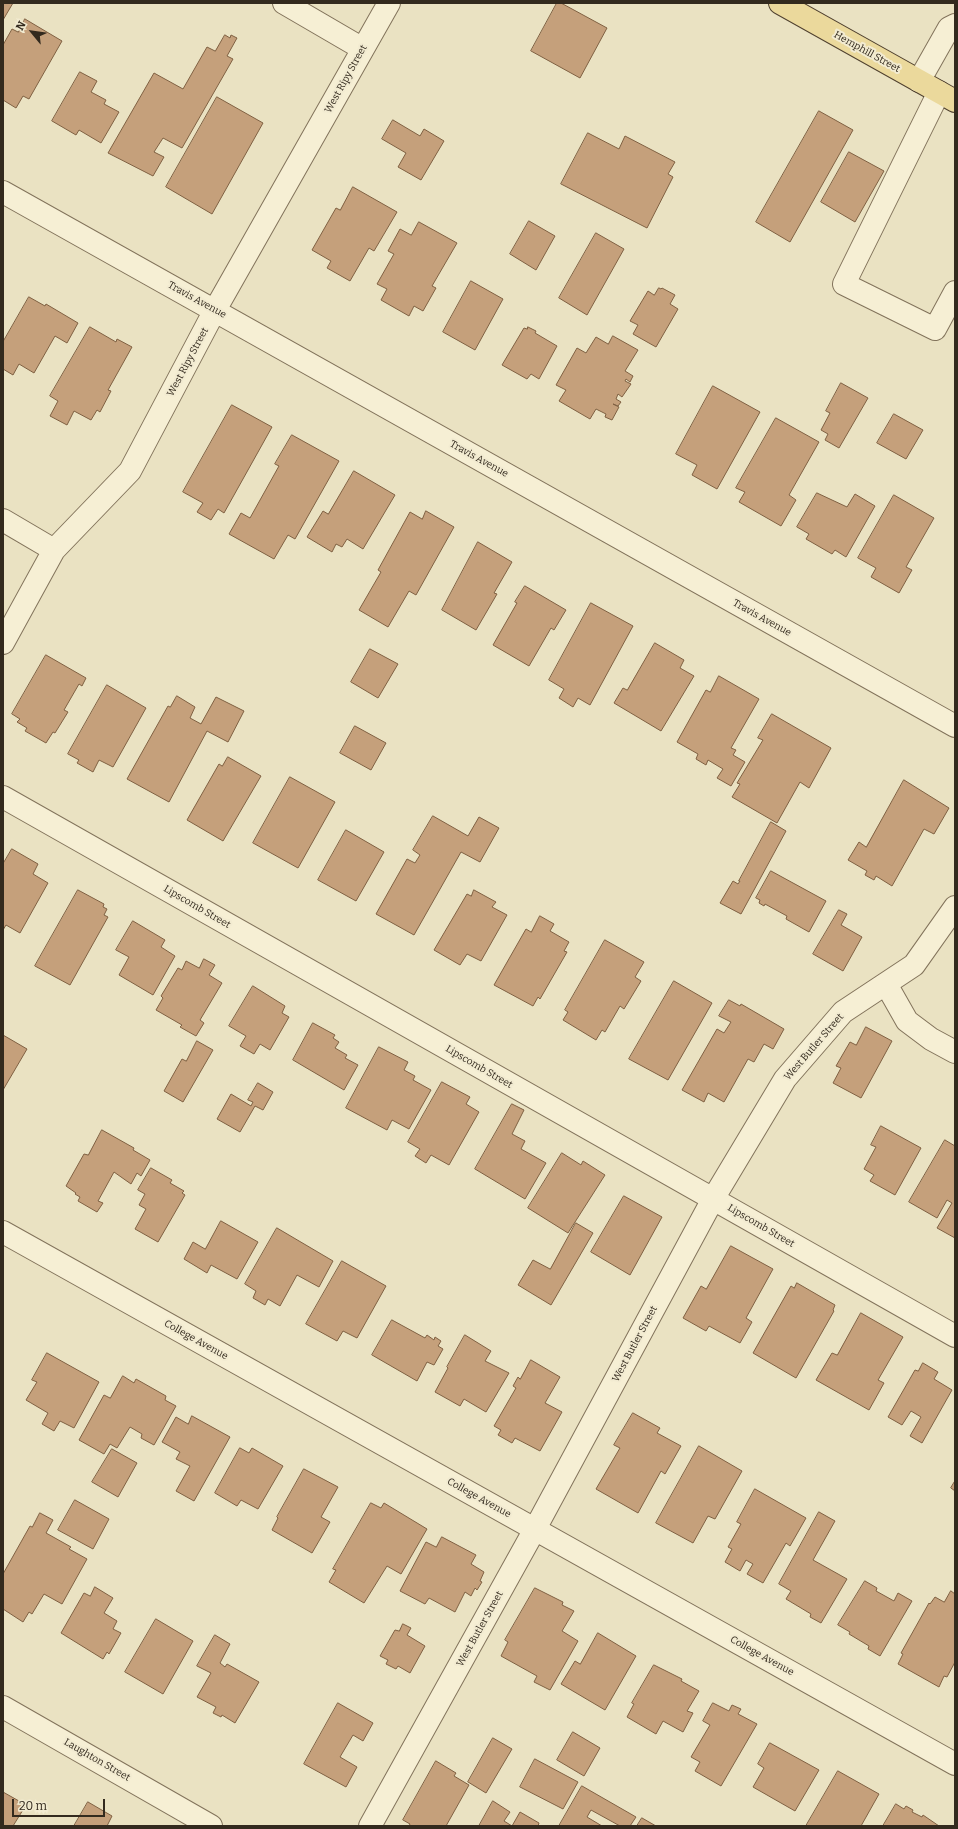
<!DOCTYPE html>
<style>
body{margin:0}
#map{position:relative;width:958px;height:1829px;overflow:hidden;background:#eae2c2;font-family:Bitter,serif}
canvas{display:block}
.frame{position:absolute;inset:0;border:4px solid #332a1e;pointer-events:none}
.north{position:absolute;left:12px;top:12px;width:40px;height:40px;-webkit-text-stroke:3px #f2ebd1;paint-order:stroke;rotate:299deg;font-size:11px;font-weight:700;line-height:16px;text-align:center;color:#332a1e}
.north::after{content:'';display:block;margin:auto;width:14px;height:18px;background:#332a1e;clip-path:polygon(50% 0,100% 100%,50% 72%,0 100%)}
.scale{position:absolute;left:12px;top:1799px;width:93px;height:18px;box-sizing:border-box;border:2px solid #332a1e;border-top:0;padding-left:5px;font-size:12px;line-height:14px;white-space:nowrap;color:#332a1e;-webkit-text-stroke:3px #f2ebd1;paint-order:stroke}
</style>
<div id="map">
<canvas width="958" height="1829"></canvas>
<div class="frame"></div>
<div class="north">N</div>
<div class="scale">20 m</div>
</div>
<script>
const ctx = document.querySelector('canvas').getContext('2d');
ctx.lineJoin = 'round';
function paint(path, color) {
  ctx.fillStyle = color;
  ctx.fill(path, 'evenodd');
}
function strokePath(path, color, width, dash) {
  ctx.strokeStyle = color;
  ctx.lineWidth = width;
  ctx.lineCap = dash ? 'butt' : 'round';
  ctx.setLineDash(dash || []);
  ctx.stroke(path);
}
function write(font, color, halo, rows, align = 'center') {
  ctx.font = font + ' Bitter,serif';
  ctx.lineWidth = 4;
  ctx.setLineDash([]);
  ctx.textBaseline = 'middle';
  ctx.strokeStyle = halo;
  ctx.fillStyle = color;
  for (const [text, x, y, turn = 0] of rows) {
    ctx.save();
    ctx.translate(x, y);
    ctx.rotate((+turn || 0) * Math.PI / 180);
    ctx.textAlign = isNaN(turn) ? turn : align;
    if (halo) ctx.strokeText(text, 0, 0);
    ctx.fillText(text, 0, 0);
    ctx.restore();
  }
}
const building = new Path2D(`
 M 3,3 L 13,3 L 3,20 Z
 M 557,3 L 561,3 L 607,28 L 580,78 L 531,51 Z
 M 25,19 L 62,41 L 29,99 L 23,96 L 16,108 L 3,100 L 3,45 L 12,29 L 18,32 Z
 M 225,35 L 230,38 L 231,35 L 237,38 L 227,56 L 233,59 L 182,148 L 163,138 L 154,152 L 164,157 L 153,176 L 108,153 L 154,73 L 183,89 L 207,47 L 215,51 Z
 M 80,72 L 97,81 L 91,92 L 106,100 L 104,104 L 119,112 L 101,143 L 79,130 L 76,135 L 52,121 Z
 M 217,97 L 263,123 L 212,214 L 166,187 Z
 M 819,111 L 853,130 L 790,242 L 756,222 Z
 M 393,120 L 420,136 L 424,129 L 444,141 L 421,180 L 398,167 L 406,153 L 382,139 Z
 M 588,133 L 619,149 L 625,136 L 675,162 L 668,174 L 673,177 L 647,228 L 561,184 Z
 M 849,152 L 884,171 L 855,222 L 821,202 Z
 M 353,187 L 397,212 L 374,251 L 369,248 L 350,281 L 327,268 L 331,261 L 312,250 L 336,208 L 340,210 Z
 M 529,221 L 555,236 L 536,270 L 510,254 Z
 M 419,222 L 457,243 L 432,286 L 436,288 L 423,311 L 414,306 L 409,316 L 381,300 L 387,289 L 377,284 L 394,254 L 388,251 L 400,229 L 411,235 Z
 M 596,233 L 624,249 L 587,315 L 559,298 Z
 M 471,281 L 503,299 L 475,350 L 443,332 Z
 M 659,288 L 661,289 L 662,288 L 675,295 L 670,304 L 678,309 L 656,347 L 633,334 L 638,325 L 630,321 L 648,291 L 654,295 Z
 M 29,297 L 45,306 L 46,304 L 78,323 L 67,343 L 55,336 L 34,373 L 19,364 L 13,375 L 3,369 L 3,342 Z
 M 90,327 L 116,342 L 117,339 L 132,347 L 108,390 L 111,391 L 100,412 L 97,410 L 91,420 L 74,411 L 67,425 L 50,416 L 58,401 L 50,396 Z
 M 528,327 L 536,331 L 535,333 L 557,346 L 539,379 L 531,374 L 527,379 L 502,365 L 524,328 L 527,329 Z
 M 613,336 L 638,350 L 625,371 L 633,376 L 630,382 L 626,379 L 625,381 L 631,384 L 622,397 L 618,394 L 616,399 L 621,402 L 618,406 L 613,404 L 619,407 L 612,420 L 605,417 L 606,414 L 596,409 L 590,419 L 559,401 L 566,390 L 556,385 L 577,348 L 586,353 L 596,337 L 608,344 Z
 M 841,383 L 868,398 L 839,448 L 825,440 L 828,434 L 821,430 L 830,413 L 826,411 Z
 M 713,386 L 760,412 L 717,489 L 692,475 L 697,465 L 676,454 Z
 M 232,405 L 272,427 L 224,513 L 218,509 L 211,520 L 197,512 L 203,503 L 183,492 Z
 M 894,414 L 923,430 L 906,459 L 877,443 Z
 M 776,418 L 819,442 L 789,495 L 796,500 L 781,526 L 739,502 L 745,492 L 736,488 Z
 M 292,435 L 339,461 L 295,539 L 288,535 L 274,559 L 229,534 L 241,513 L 250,518 L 279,466 L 275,464 Z
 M 354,471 L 395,495 L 363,549 L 347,539 L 342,547 L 336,544 L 332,552 L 307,537 L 323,511 L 328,514 Z
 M 817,493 L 847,507 L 855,494 L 875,506 L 846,557 L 835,550 L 832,554 L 806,539 L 809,534 L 797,527 Z
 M 894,495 L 934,518 L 906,567 L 912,570 L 899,593 L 871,577 L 876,568 L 858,558 Z
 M 426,511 L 454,527 L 416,595 L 409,591 L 388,627 L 359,610 L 381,572 L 378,570 L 410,512 L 422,519 Z
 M 478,542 L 512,562 L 494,593 L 497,594 L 476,630 L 442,610 Z
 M 525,586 L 566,610 L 554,630 L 551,628 L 529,666 L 493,645 L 517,603 L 515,602 Z
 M 591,603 L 633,626 L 590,705 L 578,698 L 573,707 L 559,698 L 564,689 L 549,680 Z
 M 655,643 L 684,660 L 680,668 L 694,676 L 661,731 L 614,703 L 623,688 L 627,690 Z
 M 370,649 L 398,664 L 378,698 L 351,682 Z
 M 46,655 L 86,678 L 82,686 L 79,684 L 64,710 L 68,712 L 55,733 L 53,732 L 46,743 L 25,731 L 27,728 L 17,722 L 20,719 L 12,714 Z
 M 719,676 L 759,699 L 731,748 L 736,750 L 733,755 L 745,762 L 731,786 L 717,778 L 723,769 L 708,760 L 706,765 L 696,759 L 698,754 L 677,742 L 706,690 L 710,692 Z
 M 107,685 L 146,708 L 113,767 L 99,760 L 93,772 L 77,763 L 79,760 L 68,754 Z
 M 177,696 L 195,707 L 190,718 L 201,724 L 216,697 L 244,711 L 228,742 L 207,731 L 169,802 L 127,779 L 168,706 L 170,707 Z
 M 772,714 L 831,748 L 809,788 L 800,782 L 777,823 L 732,797 L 740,784 L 737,783 L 763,740 L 758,738 Z
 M 355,726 L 386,743 L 371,770 L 340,753 Z
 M 228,757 L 261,776 L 223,841 L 187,820 L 219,764 L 222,766 Z
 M 290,777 L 335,802 L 298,868 L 253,843 Z
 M 904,780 L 949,808 L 934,834 L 924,829 L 892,886 L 876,876 L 874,880 L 865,875 L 867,871 L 848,860 L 859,842 L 866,847 Z
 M 433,816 L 468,836 L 479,817 L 499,828 L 480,862 L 461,852 L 414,935 L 376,914 L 407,859 L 415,863 L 420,855 L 413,850 Z
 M 771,822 L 786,831 L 741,914 L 720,903 L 733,881 L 738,884 L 740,881 L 739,881 Z
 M 346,830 L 384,852 L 356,901 L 318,880 Z
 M 12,849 L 38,864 L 33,874 L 48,883 L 20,933 L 6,925 L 3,930 L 3,864 Z
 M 771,871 L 826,901 L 809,932 L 786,919 L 787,916 L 765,904 L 764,906 L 759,903 L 760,900 L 756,898 Z
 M 78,890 L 104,904 L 103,907 L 107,909 L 104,915 L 108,917 L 70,985 L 35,966 Z
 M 474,890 L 496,902 L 492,907 L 507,915 L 481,961 L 467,954 L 460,965 L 434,950 L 467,894 L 471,896 Z
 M 839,910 L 847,914 L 841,925 L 862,937 L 843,971 L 813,954 Z
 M 540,916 L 554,924 L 550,931 L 569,942 L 564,951 L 567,952 L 540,999 L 538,997 L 533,1006 L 494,985 L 526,929 L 531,932 Z
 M 133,921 L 165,940 L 161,947 L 175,956 L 153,995 L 119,975 L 129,957 L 116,950 Z
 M 605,940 L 644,962 L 635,977 L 641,981 L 624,1009 L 620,1006 L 605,1032 L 602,1030 L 596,1040 L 563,1020 L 568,1012 L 565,1010 Z
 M 204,959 L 215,965 L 209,975 L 222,983 L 200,1020 L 204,1023 L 196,1036 L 180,1027 L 182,1025 L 156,1010 L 163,998 L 161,996 L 178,968 L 182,970 L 186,961 L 199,968 Z
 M 674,981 L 712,1003 L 668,1080 L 629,1059 Z
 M 253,986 L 285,1006 L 282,1013 L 289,1017 L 270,1050 L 260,1044 L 254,1054 L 240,1046 L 246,1036 L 229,1026 Z
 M 729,1000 L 740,1006 L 741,1004 L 784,1029 L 773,1049 L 764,1044 L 754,1062 L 748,1059 L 724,1102 L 708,1093 L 704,1102 L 682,1090 L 717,1029 L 724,1033 L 731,1022 L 719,1016 Z
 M 313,1023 L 335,1035 L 333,1038 L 339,1042 L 335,1048 L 347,1055 L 345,1058 L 358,1065 L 344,1090 L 293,1060 Z
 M 866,1027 L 892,1041 L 861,1098 L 833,1083 L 841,1068 L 836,1066 L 850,1042 L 856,1045 Z
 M 3,1035 L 27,1049 L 3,1090 Z
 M 197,1041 L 213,1050 L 183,1102 L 164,1091 L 182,1059 L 186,1061 Z
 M 379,1047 L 408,1062 L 404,1070 L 415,1076 L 413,1080 L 431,1090 L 409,1129 L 392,1120 L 387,1130 L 346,1108 Z
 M 442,1082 L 470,1097 L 466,1104 L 479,1112 L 449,1165 L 431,1155 L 426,1163 L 415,1156 L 420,1149 L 408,1142 Z
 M 258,1083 L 273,1092 L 263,1110 L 255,1106 L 240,1132 L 217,1119 L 231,1094 L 251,1106 L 253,1102 L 248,1100 Z
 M 512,1104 L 524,1110 L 512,1134 L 525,1141 L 521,1149 L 546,1163 L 525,1199 L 475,1169 Z
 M 881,1126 L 921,1148 L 895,1195 L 870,1181 L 874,1175 L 864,1169 L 876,1147 L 871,1145 Z
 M 102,1130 L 134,1148 L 133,1150 L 150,1160 L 141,1176 L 137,1173 L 131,1184 L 114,1172 L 98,1201 L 103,1203 L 97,1212 L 78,1201 L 80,1197 L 75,1194 L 76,1193 L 66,1186 L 84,1154 L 88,1155 Z
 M 945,1140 L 955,1146 L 955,1238 L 937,1228 L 952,1203 L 947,1200 L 937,1218 L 909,1202 Z
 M 562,1153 L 581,1165 L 583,1161 L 605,1175 L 568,1233 L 528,1208 Z
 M 151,1168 L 172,1180 L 170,1183 L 184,1191 L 182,1193 L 185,1195 L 158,1242 L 135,1229 L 146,1209 L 139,1205 L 145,1194 L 138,1190 Z
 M 624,1196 L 662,1217 L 630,1275 L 591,1252 Z
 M 221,1221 L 258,1242 L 237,1279 L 211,1265 L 207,1273 L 184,1259 L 193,1242 L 205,1249 Z
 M 576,1223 L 593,1233 L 551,1305 L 518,1285 L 533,1260 L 550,1269 Z
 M 277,1228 L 333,1261 L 319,1287 L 297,1275 L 280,1306 L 268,1299 L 265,1305 L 253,1298 L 256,1291 L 245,1284 Z
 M 731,1246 L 773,1269 L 746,1318 L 752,1322 L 740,1343 L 709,1326 L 706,1331 L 683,1318 L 701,1286 L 706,1289 Z
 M 342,1261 L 386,1286 L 357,1338 L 343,1331 L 337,1341 L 306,1324 Z
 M 797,1283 L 835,1305 L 833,1310 L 834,1311 L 796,1378 L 753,1353 L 791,1286 L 794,1288 Z
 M 861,1313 L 903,1337 L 878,1380 L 884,1383 L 869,1410 L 816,1380 L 832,1353 L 837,1355 Z
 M 392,1320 L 425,1338 L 427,1335 L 434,1340 L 435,1337 L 441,1341 L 438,1346 L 443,1349 L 434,1365 L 427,1362 L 417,1381 L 372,1355 Z
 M 465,1335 L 491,1351 L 485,1361 L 509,1373 L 486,1412 L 464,1399 L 460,1406 L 435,1392 L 448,1368 L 447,1367 Z
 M 47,1353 L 99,1382 L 74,1428 L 60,1421 L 54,1431 L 42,1424 L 48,1413 L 26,1400 L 37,1382 L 32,1380 Z
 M 531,1360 L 560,1377 L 545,1403 L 562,1412 L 540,1451 L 515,1438 L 512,1443 L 498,1435 L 501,1430 L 494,1426 L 516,1388 L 513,1386 L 518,1377 L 520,1379 Z
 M 923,1363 L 938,1372 L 934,1379 L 952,1390 L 922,1443 L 910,1436 L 921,1417 L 911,1411 L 902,1425 L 888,1417 L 915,1370 L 918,1371 Z
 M 123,1376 L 134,1383 L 136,1379 L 166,1396 L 165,1400 L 176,1406 L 154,1445 L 141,1438 L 142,1434 L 130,1427 L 117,1448 L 110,1444 L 104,1454 L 79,1440 L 104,1395 L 110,1398 Z
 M 633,1413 L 660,1428 L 657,1433 L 681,1446 L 665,1474 L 661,1471 L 638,1513 L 596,1489 L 620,1448 L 614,1445 Z
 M 192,1416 L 230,1437 L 194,1501 L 176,1491 L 190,1466 L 176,1459 L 180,1452 L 162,1442 L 176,1417 L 188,1424 Z
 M 699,1446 L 742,1471 L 715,1519 L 708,1516 L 693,1543 L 656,1523 Z
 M 240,1448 L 249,1453 L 252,1448 L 283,1466 L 258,1509 L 241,1500 L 237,1506 L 215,1493 Z
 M 112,1449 L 137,1463 L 118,1497 L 92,1482 Z
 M 304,1469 L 338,1487 L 321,1517 L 330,1522 L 312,1553 L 272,1530 L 278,1518 L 277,1517 Z
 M 955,1481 L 955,1491 L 951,1488 Z
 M 755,1489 L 806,1518 L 790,1546 L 786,1543 L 763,1583 L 747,1574 L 753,1564 L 746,1560 L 740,1571 L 725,1562 L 732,1549 L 728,1547 L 741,1524 L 737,1522 Z
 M 75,1500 L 109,1519 L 93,1549 L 58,1530 Z
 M 371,1503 L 381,1508 L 384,1503 L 427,1529 L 401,1574 L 387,1566 L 364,1603 L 329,1582 L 336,1570 L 333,1569 Z
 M 819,1512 L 835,1521 L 813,1560 L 847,1579 L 821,1623 L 810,1617 L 811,1614 L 786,1599 L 791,1591 L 779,1584 Z
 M 40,1513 L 53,1520 L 46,1533 L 71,1547 L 69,1549 L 87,1559 L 62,1604 L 44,1594 L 32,1614 L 29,1612 L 23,1622 L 3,1609 L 3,1574 L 30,1526 L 32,1527 Z
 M 442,1537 L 476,1555 L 471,1564 L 484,1572 L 480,1581 L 482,1582 L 477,1590 L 475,1588 L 471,1596 L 465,1592 L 455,1612 L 429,1598 L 425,1604 L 400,1591 L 426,1542 L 436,1547 Z
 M 865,1581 L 877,1588 L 876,1591 L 894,1601 L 898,1593 L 912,1601 L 880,1656 L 868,1649 L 869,1646 L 849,1634 L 850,1632 L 838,1625 Z
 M 95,1587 L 113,1598 L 104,1613 L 117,1621 L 113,1629 L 121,1633 L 109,1654 L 107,1652 L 103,1659 L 61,1633 L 84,1593 L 90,1596 Z
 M 535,1588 L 563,1602 L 562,1605 L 574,1611 L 562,1631 L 578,1641 L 550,1690 L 534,1682 L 537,1676 L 501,1656 L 508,1642 L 505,1640 Z
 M 951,1591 L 955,1594 L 955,1662 L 947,1677 L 944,1676 L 939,1687 L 898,1664 L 903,1654 L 901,1653 L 929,1603 L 930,1604 L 935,1597 L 944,1602 Z
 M 156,1619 L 193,1641 L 163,1694 L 125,1672 Z
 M 403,1624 L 411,1628 L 407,1635 L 425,1646 L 410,1673 L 398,1666 L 396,1669 L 386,1664 L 388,1660 L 380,1656 L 395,1630 L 399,1631 Z
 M 598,1633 L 636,1656 L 605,1710 L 561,1684 L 575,1661 L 580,1664 Z
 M 215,1635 L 230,1644 L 220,1663 L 225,1667 L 227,1664 L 259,1682 L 235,1723 L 222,1715 L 221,1717 L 213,1713 L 216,1707 L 197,1697 L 211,1673 L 197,1666 Z
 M 654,1665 L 682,1679 L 681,1681 L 699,1691 L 687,1711 L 693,1713 L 683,1732 L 663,1721 L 656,1734 L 627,1717 L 634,1704 L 632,1703 Z
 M 338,1703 L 373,1723 L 363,1741 L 353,1735 L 340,1757 L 357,1767 L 346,1787 L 304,1764 Z
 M 713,1703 L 729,1711 L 732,1705 L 741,1709 L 738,1714 L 757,1724 L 721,1786 L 695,1771 L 700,1762 L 691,1757 L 710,1725 L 703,1721 Z
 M 573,1732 L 600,1748 L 584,1776 L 557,1760 Z
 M 493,1738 L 512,1749 L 486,1793 L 468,1782 Z
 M 770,1743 L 819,1770 L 795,1811 L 753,1787 L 764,1768 L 758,1764 Z
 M 535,1759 L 578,1782 L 563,1809 L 520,1787 Z
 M 436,1761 L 456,1773 L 454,1776 L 469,1785 L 446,1826 L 409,1826 L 410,1824 L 403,1820 Z
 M 838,1771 L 879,1794 L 861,1826 L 806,1826 Z
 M 582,1786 L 636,1817 L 630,1826 L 620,1826 L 591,1810 L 587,1817 L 602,1826 L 559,1826 Z
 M 3,1792 L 26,1805 L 13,1826 L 3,1826 Z
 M 493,1801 L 510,1812 L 504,1821 L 512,1826 L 520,1812 L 539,1823 L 538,1826 L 479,1826 Z
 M 88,1802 L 112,1816 L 107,1826 L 74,1826 Z
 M 896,1804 L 904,1809 L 906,1806 L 913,1810 L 912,1812 L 922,1817 L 923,1815 L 939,1826 L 883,1826 Z
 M 642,1818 L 656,1826 L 637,1826 Z`);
paint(building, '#c5a07b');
strokePath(building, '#7f6042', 1);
const minor = new Path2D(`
 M 284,3 L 363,49
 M 919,81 L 949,28 L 955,25
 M 939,92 L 844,284 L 935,329 L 955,292
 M 3,192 L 955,726
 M 3,520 L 54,550
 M 3,643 L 54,550 L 130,471 L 215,310 L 389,3
 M 3,797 L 955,1336
 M 886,984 L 907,1021 L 931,1039 L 955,1052
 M 3,1232 L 955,1764
 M 3,1707 L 211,1826
 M 370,1826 L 535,1529 L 713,1199 L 785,1079 L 843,1012 L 914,965 L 955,907`);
const major = new Path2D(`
 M 780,3 L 955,101`);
strokePath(minor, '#82735b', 24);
strokePath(major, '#50412f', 24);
strokePath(minor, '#f6efd4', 22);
strokePath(major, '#ebd99c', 22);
write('10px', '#332a1e', '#f2ebd1', [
 ["Hemphill Street",867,52,29],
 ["West Ripy Street",346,79,-61],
 ["Travis Avenue",197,300,29],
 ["West Ripy Street",188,362,-62],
 ["Travis Avenue",479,459,29],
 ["Travis Avenue",762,618,29],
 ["Lipscomb Street",197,907,30],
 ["West Butler Street",814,1047,-49],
 ["Lipscomb Street",479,1067,30],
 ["Lipscomb Street",761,1226,30],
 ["College Avenue",196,1340,29],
 ["West Butler Street",635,1344,-62],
 ["College Avenue",479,1498,29],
 ["West Butler Street",480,1629,-61],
 ["College Avenue",762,1656,29],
 ["Laughton Street",97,1760,30]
]);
</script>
